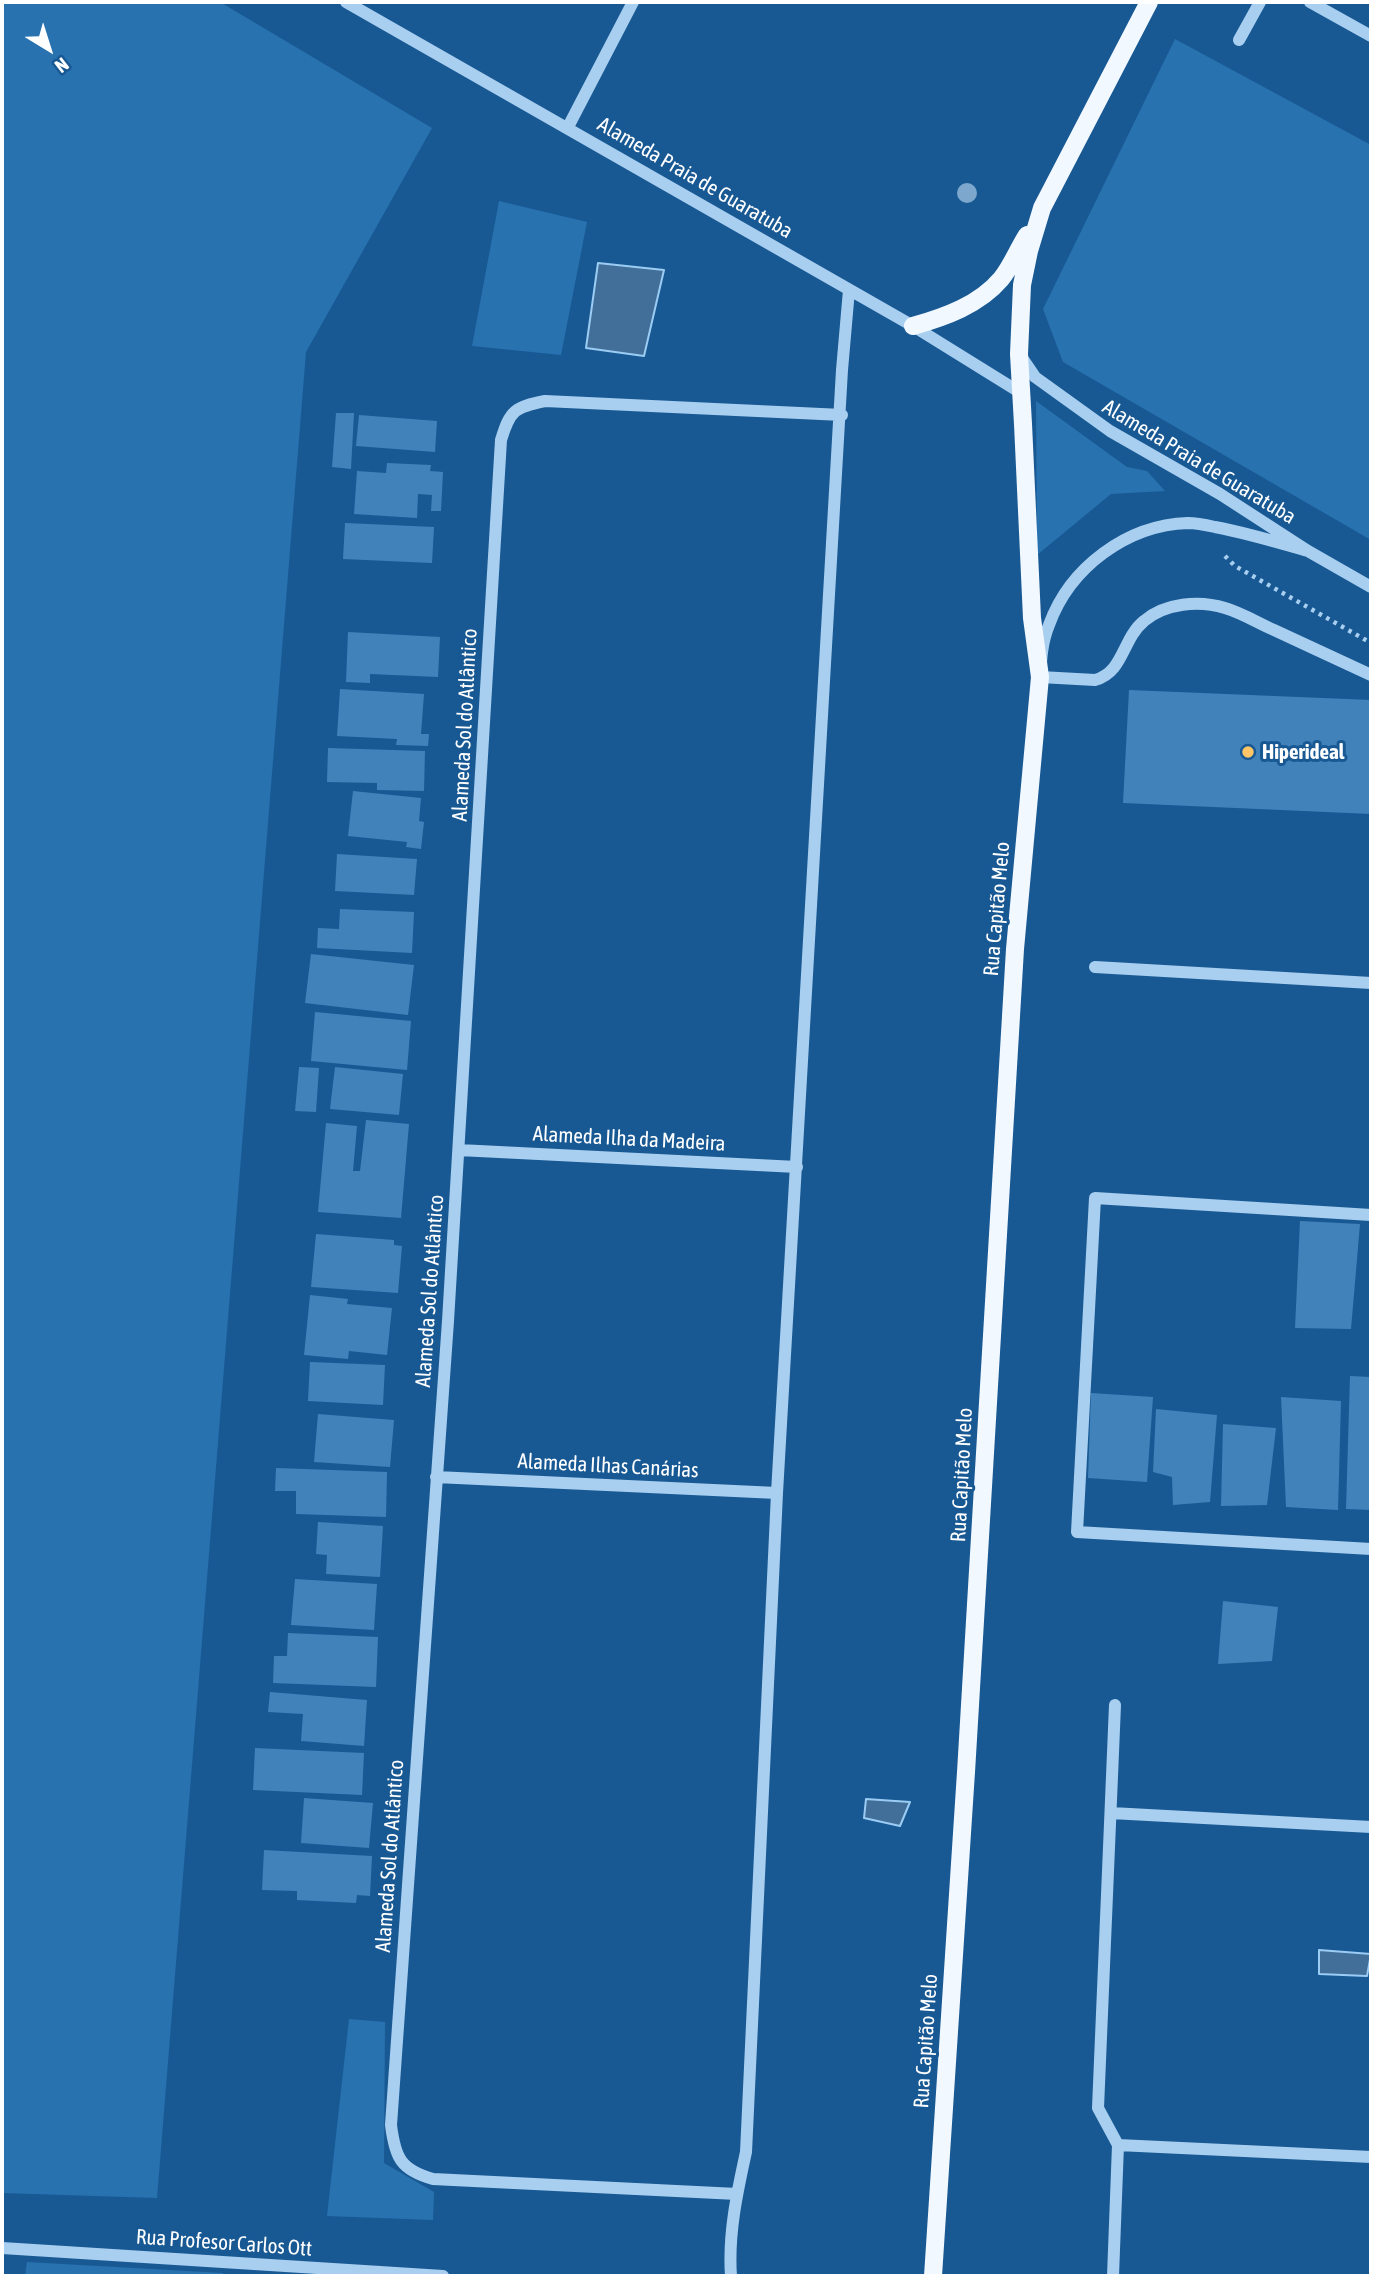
<!DOCTYPE html>
<meta charset="utf-8">
<style>
body{margin:0}
#map{position:relative;width:1373px;height:2278px;overflow:hidden;background:#185994;font-family:"Asap Condensed",sans-serif}
canvas{display:block}
.frame{position:absolute;inset:0;border:4px solid #fff;pointer-events:none}
.north{position:absolute;left:14px;top:14px;width:70px;height:70px;-webkit-text-stroke:5px #185994;paint-order:stroke;rotate:142deg;font-size:19px;font-weight:700;line-height:28px;text-align:center;color:#fff}
.north::after{content:'';display:block;margin:auto;width:24px;height:32px;background:#fff;clip-path:polygon(50% 0,100% 100%,50% 72%,0 100%)}
</style>
<div id="map">
<canvas width="1373" height="2278"></canvas>
<div class="frame"></div>
<div class="north">N</div>
</div>
<script>
const ctx = document.querySelector('canvas').getContext('2d');
ctx.lineJoin = 'round';
function paint(path, color) {
  ctx.fillStyle = color;
  ctx.fill(path, 'evenodd');
}
function strokePath(path, color, width, dash) {
  ctx.strokeStyle = color;
  ctx.lineWidth = width;
  ctx.lineCap = dash ? 'butt' : 'round';
  ctx.setLineDash(dash || []);
  ctx.stroke(path);
}
function write(font, color, halo, rows, align = 'center') {
  ctx.font = font + ' "Asap Condensed",sans-serif';
  ctx.lineWidth = 6;
  ctx.setLineDash([]);
  ctx.textBaseline = 'middle';
  ctx.strokeStyle = halo;
  ctx.fillStyle = color;
  for (const [text, x, y, turn = 0] of rows) {
    ctx.save();
    ctx.translate(x, y);
    ctx.rotate((+turn || 0) * Math.PI / 180);
    ctx.textAlign = isNaN(turn) ? turn : align;
    if (halo) ctx.strokeText(text, 0, 0);
    ctx.fillText(text, 0, 0);
    ctx.restore();
  }
}
paint(new Path2D(`
 M 2,2 L 220,2 L 432,128 L 306,352 L 157,2198 L 2,2193 Z
 M 1175,39 L 1371,145 L 1371,540 L 1063,362 L 1043,309 Z
 M 499,201 L 587,222 L 561,355 L 472,346 Z
 M 1036,401 L 1127,467 L 1147,471 L 1165,491 L 1111,494 L 1037,555 Z
 M 349,2019 L 385,2022 L 384,2163 L 434,2192 L 433,2220 L 327,2216 Z
 M 27,2262 L 223,2273 L 223,2276 L 25,2276 Z`), '#2872b0');
const water = new Path2D(`
 M 598,263 L 664,270 L 644,356 L 586,348 Z
 M 866,1799 L 910,1802 L 900,1826 L 864,1818 Z
 M 1319,1950 L 1371,1954 L 1367,1976 L 1319,1974 Z`);
paint(water, '#426f99');
strokePath(water, '#9bccf3', 2);
paint(new Path2D(`
 M 336,413 L 354,413 L 351,469 L 332,467 Z
 M 359,415 L 437,421 L 435,452 L 356,446 Z
 M 387,463 L 431,465 L 430,471 L 443,472 L 441,511 L 431,511 L 432,495 L 418,494 L 417,518 L 354,514 L 357,471 L 386,473 Z
 M 345,523 L 434,527 L 432,563 L 343,559 Z
 M 348,632 L 440,637 L 438,677 L 370,674 L 370,683 L 346,682 Z
 M 340,689 L 424,694 L 421,734 L 429,734 L 428,746 L 396,745 L 397,739 L 337,736 Z
 M 1129,690 L 1371,700 L 1371,814 L 1123,803 Z
 M 328,748 L 425,751 L 424,791 L 377,790 L 377,783 L 327,782 Z
 M 353,791 L 421,798 L 419,821 L 424,822 L 421,849 L 406,847 L 407,842 L 348,836 Z
 M 337,854 L 417,859 L 414,895 L 335,891 Z
 M 340,909 L 414,912 L 412,953 L 317,948 L 318,928 L 339,929 Z
 M 311,954 L 414,965 L 408,1015 L 305,1003 Z
 M 315,1012 L 411,1021 L 407,1070 L 311,1061 Z
 M 299,1067 L 319,1068 L 316,1112 L 295,1111 Z
 M 335,1067 L 403,1074 L 399,1115 L 330,1109 Z
 M 366,1120 L 409,1124 L 401,1218 L 318,1212 L 326,1123 L 357,1126 L 353,1171 L 360,1171 Z
 M 1300,1221 L 1360,1224 L 1351,1329 L 1295,1328 Z
 M 316,1234 L 394,1240 L 394,1245 L 402,1246 L 398,1293 L 311,1287 Z
 M 310,1295 L 348,1299 L 347,1304 L 392,1308 L 387,1355 L 349,1351 L 348,1359 L 304,1355 Z
 M 310,1362 L 385,1365 L 383,1405 L 308,1401 Z
 M 1350,1376 L 1371,1377 L 1371,1510 L 1346,1509 Z
 M 1091,1393 L 1153,1397 L 1147,1482 L 1088,1478 Z
 M 1281,1397 L 1341,1401 L 1338,1510 L 1286,1507 Z
 M 1156,1409 L 1217,1415 L 1210,1502 L 1173,1505 L 1172,1477 L 1153,1472 Z
 M 318,1414 L 394,1420 L 390,1467 L 314,1462 Z
 M 1223,1424 L 1276,1428 L 1267,1505 L 1221,1506 Z
 M 276,1468 L 387,1472 L 386,1517 L 296,1514 L 296,1491 L 275,1491 Z
 M 318,1522 L 383,1526 L 380,1577 L 326,1574 L 327,1555 L 316,1554 Z
 M 295,1579 L 377,1584 L 374,1630 L 291,1625 Z
 M 1223,1601 L 1278,1607 L 1272,1661 L 1218,1664 Z
 M 288,1633 L 378,1637 L 376,1687 L 273,1683 L 274,1656 L 287,1656 Z
 M 270,1692 L 367,1700 L 364,1746 L 301,1741 L 303,1714 L 268,1712 Z
 M 255,1748 L 364,1753 L 362,1795 L 253,1790 Z
 M 304,1798 L 373,1803 L 369,1848 L 301,1843 Z
 M 264,1850 L 372,1856 L 370,1896 L 357,1895 L 356,1903 L 297,1900 L 297,1891 L 262,1890 Z`), '#4182bb');
strokePath(new Path2D(`
 M 1225,556 L 1235,566 L 1371,643`), '#a9cff0', 4.5, [3.5, 5]);
strokePath(new Path2D(`
 M 346,2 L 913,326 L 1021,393
 M 1310,2 L 1371,36
 M 1239,40 L 1260,2
 M 568,127 L 633,2
 M 1020,355 L 1035,377 L 1110,431 L 1220,494 L 1308,551 L 1371,587
 M 1308,551 C 1277,542 1247,533 1215,527 C 1206,525 1197,523 1188,523 C 1127,525 1070,567 1049,625 C 1042,642 1041,659 1040,677 L 1095,680 C 1124,672 1122,639 1144,621 C 1165,603 1199,600 1225,608 C 1242,613 1258,623 1274,630 C 1306,645 1339,660 1371,675
 M 1095,967 L 1371,983
 M 459,1150 L 797,1167
 M 1371,1215 L 1095,1198 L 1077,1532 L 1371,1549
 M 436,1477 L 777,1493
 M 1111,1813 L 1371,1827
 M 1118,2145 L 1371,2157
 M 737,2194 L 433,2179 C 401,2170 395,2158 391,2125 L 448,1321 L 501,440 C 510,410 515,407 545,401 L 842,415
 M 2,2248 L 443,2276
 M 731,2276 C 728,2234 737,2193 746,2152 L 777,1493 L 842,370 L 849,290
 M 1113,2276 L 1118,2145 L 1098,2108 L 1115,1705`), '#a9cff0', 12);
strokePath(new Path2D(`
 M 913,326 C 945,317 979,305 1001,279 C 1011,267 1018,249 1027,235
 M 933,2276 L 966,1772 L 1015,949 L 1040,677 L 1032,618 L 1023,424 L 1019,354 L 1022,285 L 1029,251 L 1042,208 L 1149,2`), '#f2f8ff', 18);
ctx.fillStyle = '#7da7cd';
for (const [x, y] of [
 [967,193]
]) {
  ctx.beginPath();
  ctx.arc(x, y, 10, 0, 2 * Math.PI);
  ctx.fill();
}
for (const [x, y, r, color] of [
 [1248,752,7,"#ffc668"]
]) {
  const dot = new Path2D();
  dot.arc(x, y, r, 0, 2 * Math.PI);
  ctx.fillStyle = color;
  ctx.fill(dot);
  strokePath(dot, '#185994', 2.5);
}
write('21px', '#fff', '#185994', [
 ["Alameda Praia de Guaratuba",695,178,30],
 ["Alameda Praia de Guaratuba",1199,462,31],
 ["Alameda Sol do Atlântico",465,725,-87],
 ["Rua Capitão Melo",997,909,-85],
 ["Alameda Ilha da Madeira",629,1139,3],
 ["Alameda Sol do Atlântico",430,1291,-86],
 ["Alameda Ilhas Canárias",608,1466,3],
 ["Rua Capitão Melo",962,1475,-87],
 ["Alameda Sol do Atlântico",390,1856,-86],
 ["Rua Capitão Melo",926,2041,-86],
 ["Rua Profesor Carlos Ott",224,2243,4]
]);
write('bold 21px', '#fff', '#185994', [
 ["Hiperideal",1262,752]
], 'left');
</script>
